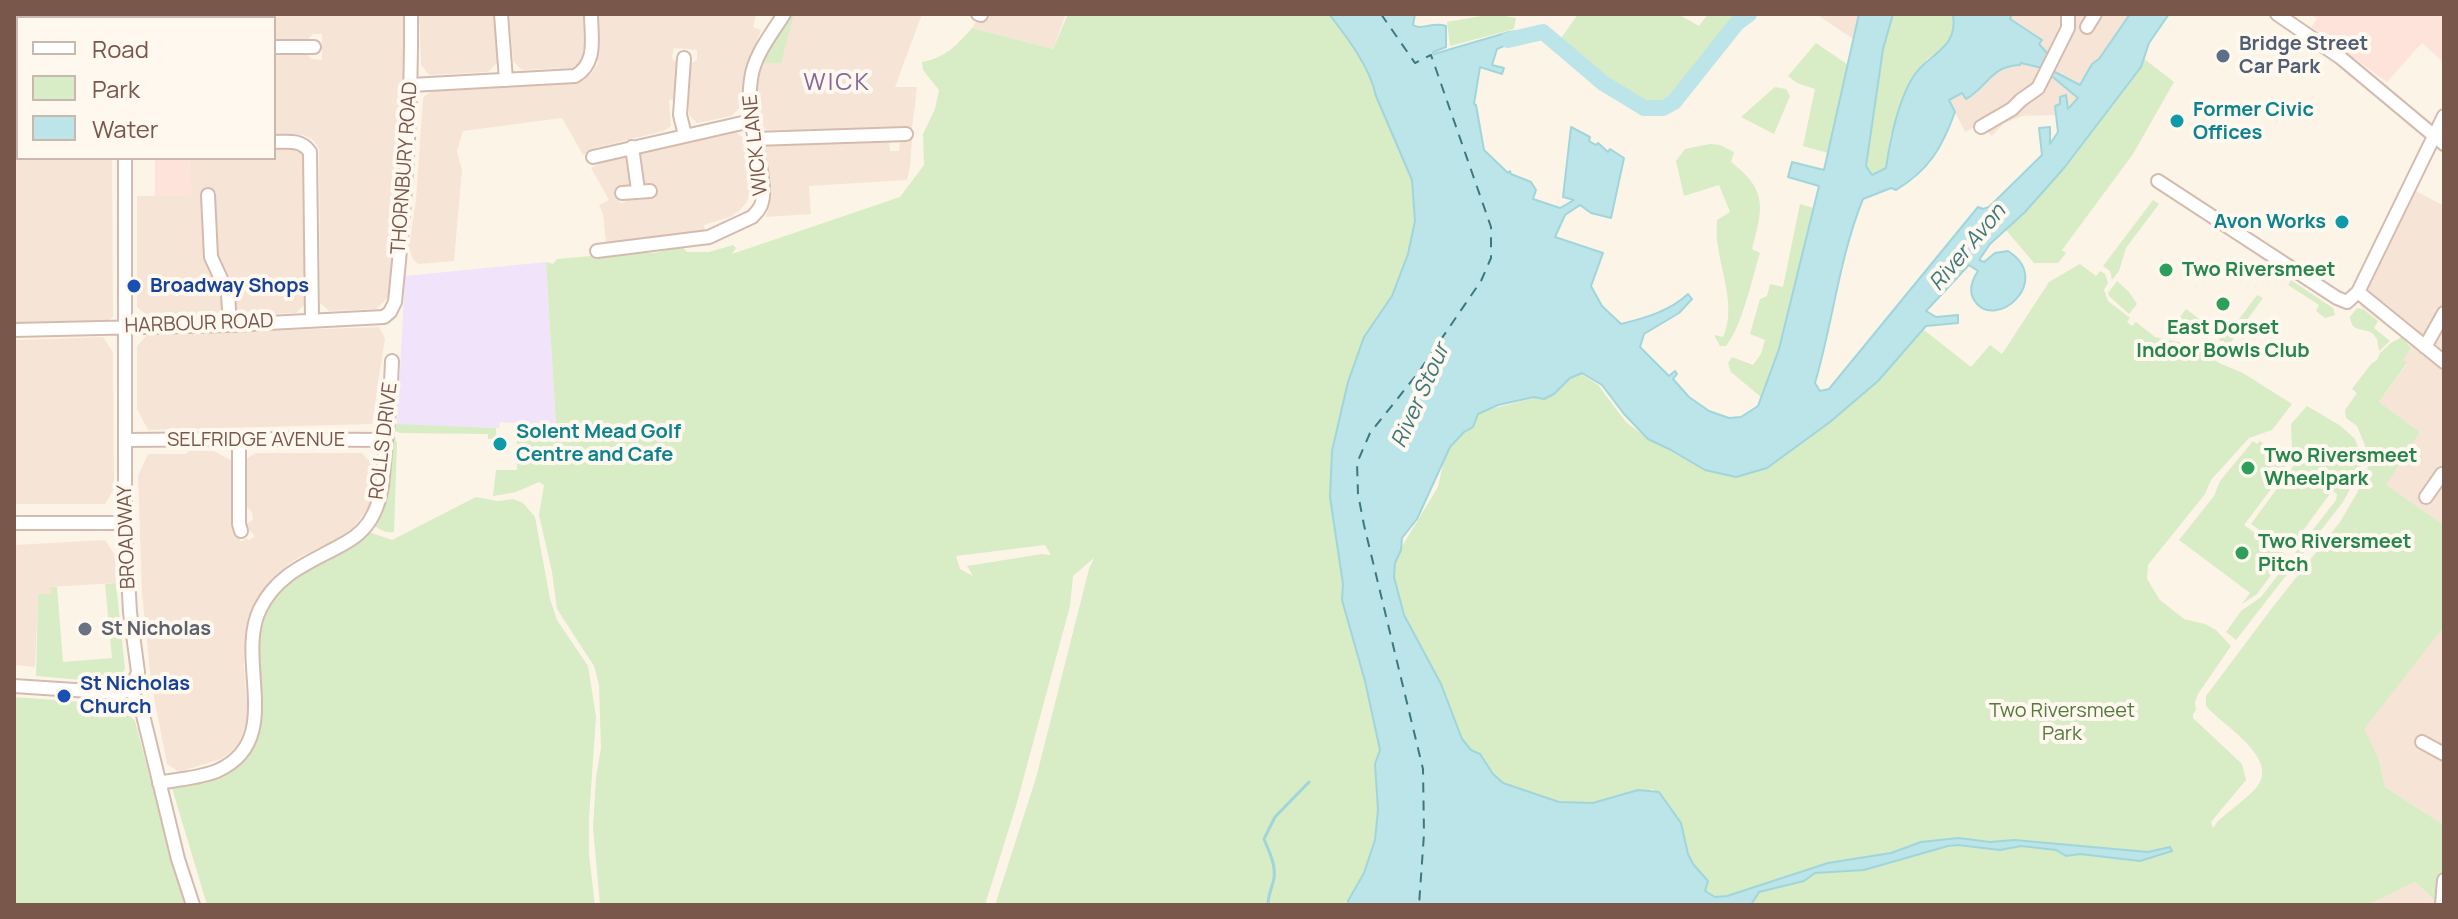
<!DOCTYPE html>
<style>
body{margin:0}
#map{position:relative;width:2458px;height:919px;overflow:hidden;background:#fdf4e8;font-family:Manrope,sans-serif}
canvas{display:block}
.frame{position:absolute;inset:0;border:16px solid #79574a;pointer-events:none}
.legend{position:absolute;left:16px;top:16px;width:260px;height:144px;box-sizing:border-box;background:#fff8ef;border:2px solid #c9b8ad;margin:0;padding:10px 14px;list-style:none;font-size:24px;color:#79574a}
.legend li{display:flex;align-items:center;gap:16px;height:40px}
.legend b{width:40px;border:2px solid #c9b8ad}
</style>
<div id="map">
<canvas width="2458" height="919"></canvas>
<div class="frame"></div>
<ul class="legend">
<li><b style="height:10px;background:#fff"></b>Road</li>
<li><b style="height:22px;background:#d8ecc5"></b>Park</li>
<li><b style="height:22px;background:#bbe5e9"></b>Water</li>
</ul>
</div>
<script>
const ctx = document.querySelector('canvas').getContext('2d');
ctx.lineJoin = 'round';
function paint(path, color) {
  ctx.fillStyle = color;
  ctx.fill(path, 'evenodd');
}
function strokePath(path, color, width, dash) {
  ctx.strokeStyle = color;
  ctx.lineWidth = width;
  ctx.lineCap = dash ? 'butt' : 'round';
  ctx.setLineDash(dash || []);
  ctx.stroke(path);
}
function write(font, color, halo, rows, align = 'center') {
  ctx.font = font + ' Manrope,sans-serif';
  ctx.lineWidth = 8;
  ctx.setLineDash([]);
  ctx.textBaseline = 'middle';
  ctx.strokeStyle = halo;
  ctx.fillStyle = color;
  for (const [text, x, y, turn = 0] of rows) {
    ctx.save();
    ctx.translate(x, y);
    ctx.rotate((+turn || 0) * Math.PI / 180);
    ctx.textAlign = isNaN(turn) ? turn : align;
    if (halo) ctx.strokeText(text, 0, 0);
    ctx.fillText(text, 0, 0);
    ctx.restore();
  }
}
paint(new Path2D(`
 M 14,14 L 111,14 L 111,18 L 18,18 L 18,158 L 112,158 L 113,317 L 106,322 L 14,324 Z
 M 242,14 L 403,14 L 405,84 L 400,167 L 388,298 L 376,309 L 329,311 L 320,303 L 319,149 L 313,140 L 303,135 L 274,134 L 274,53 L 305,53 L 312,59 L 322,60 L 322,34 L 313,34 L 307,40 L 274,40 L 274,18 L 242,18 Z
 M 419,14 L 495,14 L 498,62 L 488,72 L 429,75 L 421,65 Z
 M 509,14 L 584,14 L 585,52 L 582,61 L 571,68 L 522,70 L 513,61 Z
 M 598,14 L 756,14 L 753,27 L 761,30 L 744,75 L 739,108 L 732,116 L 697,123 L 689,115 L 688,79 L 690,64 L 697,60 L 697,50 L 674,48 L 672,57 L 676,63 L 675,99 L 669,100 L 671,126 L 664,131 L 595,148 L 583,155 L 562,118 L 463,131 L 457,151 L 462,170 L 454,261 L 418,264 L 412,258 L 409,247 L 416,199 L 423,98 L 433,89 L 573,83 L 582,80 L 591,74 L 598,64 Z
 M 794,14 L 922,14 L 895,87 L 917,87 L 912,129 L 768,130 L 764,128 L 760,116 L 758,116 L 755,90 L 761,63 Z
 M 988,14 L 1066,14 L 1053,49 L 972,28 L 977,20 L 986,20 Z
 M 1816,14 L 1859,14 L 1853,39 Z
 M 2012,14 L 2130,14 L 2099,59 L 2091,64 L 2080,85 L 2053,71 L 2046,58 L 2048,54 L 2039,44 L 2038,36 L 2010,19 Z
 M 2020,63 L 2042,68 L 2078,98 L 2068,110 L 2060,104 L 2055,106 L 2056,115 L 2023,116 L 2004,123 L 1992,136 L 1979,125 L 1965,132 L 1949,100 L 1963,93 L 1967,99 L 1976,94 L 1988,77 L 1999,70 L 2011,65 L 2020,65 Z
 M 734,131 L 744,138 L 751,192 L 746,203 L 740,210 L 730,217 L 704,225 L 705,232 L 619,245 L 606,242 L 603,214 L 599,205 L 609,200 L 591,168 L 606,159 L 628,153 L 634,181 L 631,187 L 618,189 L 616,194 L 620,203 L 625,202 L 626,197 L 643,186 L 637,151 Z
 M 912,139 L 910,167 L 907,180 L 809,186 L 811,214 L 766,217 L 769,207 L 764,153 L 766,144 L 889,142 L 890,151 L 899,151 L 900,140 Z
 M 274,149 L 297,149 L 305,157 L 305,304 L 296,313 L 150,318 L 137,307 L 137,196 L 191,195 L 189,158 L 274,158 Z
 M 2416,191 L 2444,206 L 2444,525 L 2385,485 L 2420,432 L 2379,402 L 2407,364 L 2402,360 L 2411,348 L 2407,342 L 2360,306 Z
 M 379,327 L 385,338 L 372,424 L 148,430 L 137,409 L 137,346 L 147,335 Z
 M 103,337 L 113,352 L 114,489 L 105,504 L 14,504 L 14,340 Z
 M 189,451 L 214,451 L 232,461 L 233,525 L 241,542 L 246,538 L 249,540 L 255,536 L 246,527 L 246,524 L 253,520 L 252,512 L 245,506 L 245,460 L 255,453 L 362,453 L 376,469 L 374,495 L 369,507 L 353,528 L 342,537 L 299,557 L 285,567 L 273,577 L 254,604 L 248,618 L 245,636 L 244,667 L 248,718 L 240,741 L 232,751 L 221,759 L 179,772 L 167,764 L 151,682 L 142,593 L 138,476 L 148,454 L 186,454 Z
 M 105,540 L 115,555 L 116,583 L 51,587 L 51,594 L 38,594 L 35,667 L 14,665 L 14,545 Z
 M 2444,627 L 2444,825 L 2385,787 L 2379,759 L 2363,729 Z
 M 2444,867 L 2444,905 L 2368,905 L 2415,882 L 2433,900 L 2438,878 Z`), '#f6e5d6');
paint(new Path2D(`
 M 2311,14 L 2444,14 L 2444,63 L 2422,43 L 2387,82 L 2311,27 L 2317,19 Z
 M 155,158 L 189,158 L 192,195 L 155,196 Z`), '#fee3db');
paint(new Path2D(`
 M 546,262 L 556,426 L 500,422 L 499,428 L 397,425 L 405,276 Z`), '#f1e4fa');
paint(new Path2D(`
 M 792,14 L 794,14 L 781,63 L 761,63 Z
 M 1068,14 L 1329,14 C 1347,37 1370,67 1376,96 L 1412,180 L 1415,221 L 1408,254 L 1392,296 L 1364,337 L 1348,382 L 1332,451 L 1330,497 L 1343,584 L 1342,601 L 1365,681 L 1380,750 L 1375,764 L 1378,810 L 1375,840 L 1364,873 L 1348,901 L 1349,905 L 995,905 L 1036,778 L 1089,569 L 1094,558 L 1073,576 L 1070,606 L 1016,806 L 985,905 L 600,905 L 593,828 L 596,777 L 601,748 L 599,685 L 594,666 L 557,609 L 552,572 L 539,515 L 544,485 L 539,482 L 516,492 L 493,496 L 496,470 L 517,470 L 517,423 L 556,425 L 546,262 L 553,264 L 557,259 L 637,252 L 654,253 L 682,247 L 687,252 L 709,252 L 733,245 L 736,248 L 732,254 L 900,197 L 924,165 L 923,134 L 935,109 L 939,90 L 923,70 L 922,62 C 945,58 957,45 972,28 L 1053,49 ZM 1045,545 L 1051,555 L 1042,554 L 967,566 L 973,576 L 960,569 L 956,556 Z
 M 1493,14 L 1516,18 L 1514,29 L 1450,46 L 1447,22 Z
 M 1578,14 L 1678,14 L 1699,26 L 1708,14 L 1736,14 L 1674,93 L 1652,105 L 1613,85 L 1555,47 Z
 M 1893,14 L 1953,14 L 1954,24 L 1948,45 L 1927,59 L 1890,136 L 1886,168 L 1872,175 L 1866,167 L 1883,49 Z
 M 1816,43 L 1847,64 L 1828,153 L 1803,146 L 1815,89 L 1797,83 L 1788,76 Z
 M 2143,58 L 2174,82 L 2133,154 L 2062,250 L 2066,253 L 2058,263 L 2034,263 L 2006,230 C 2058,182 2097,122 2141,67 Z
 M 1775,87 L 1786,89 L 1790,96 L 1774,134 L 1741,117 Z
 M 1710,144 L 1720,145 L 1734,152 L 1731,162 C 1768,190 1763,208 1752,249 L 1760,253 C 1752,278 1742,327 1726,346 L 1720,346 L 1714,335 L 1723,337 C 1736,309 1722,276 1718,246 C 1716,238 1717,229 1717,220 L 1730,212 L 1719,185 L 1684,196 L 1676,161 L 1685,149 Z
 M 2153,200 L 2159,204 L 2126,248 L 2119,271 L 2112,280 L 2110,271 L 2103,266 Z
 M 1800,204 L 1813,208 L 1779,349 L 1762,398 L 1731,372 L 1728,363 L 1732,357 L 1753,365 L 1761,354 L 1765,340 L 1750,334 L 1760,299 L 1767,296 L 1770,284 L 1783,287 Z
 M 2080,264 L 2096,276 L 2100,271 L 2105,274 L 2108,283 L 2104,290 L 2108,301 L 2130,318 L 2127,322 L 2132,326 L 2136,322 L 2155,337 L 2191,345 L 2219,363 L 2243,373 L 2292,404 L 2272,430 L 2249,438 L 2211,480 L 2205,494 L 2148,565 L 2147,579 L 2160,600 L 2184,619 L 2205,624 L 2216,630 L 2231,646 L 2198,694 L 2195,702 L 2196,710 L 2193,714 L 2193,718 L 2242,764 L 2246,780 L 2211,822 L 2213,828 L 2218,821 C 2230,810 2245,800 2256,788 C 2282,759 2222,725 2206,706 L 2206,696 L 2272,608 L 2340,522 L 2357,493 L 2369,465 L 2368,453 L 2357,426 L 2346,418 L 2345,410 L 2357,393 L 2352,389 L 2371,364 L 2377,360 L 2380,353 L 2391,343 L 2402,337 L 2411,348 L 2403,360 L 2407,363 L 2379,402 L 2420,432 L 2386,485 L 2444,525 L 2444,627 L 2364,729 L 2379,759 L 2385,787 L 2444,825 L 2444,867 L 2438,878 L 2434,900 L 2415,882 L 2368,905 L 1754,905 L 1755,894 L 1730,898 L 1704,895 L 1688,863 L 1678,821 L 1653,789 L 1596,805 L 1556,804 L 1508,792 L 1466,751 L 1416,646 L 1394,590 L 1393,561 L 1438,487 L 1445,455 L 1479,412 L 1534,398 L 1571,367 L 1598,385 L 1626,422 L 1648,439 L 1671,450 L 1705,470 L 1767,468 L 1830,422 L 1878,381 L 1924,330 L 1971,367 L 1990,345 L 2002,354 L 2049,282 Z
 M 2291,280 L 2333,308 L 2335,315 L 2325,318 L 2316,311 L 2319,305 L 2288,285 Z
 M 2117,281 L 2129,292 L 2137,304 L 2129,314 L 2109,296 L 2108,293 Z
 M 2257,295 L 2263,298 L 2226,349 L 2224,341 L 2220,341 L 2218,336 L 2214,337 L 2213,332 L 2207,333 L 2201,325 L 2194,325 L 2190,330 L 2177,321 L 2186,309 L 2225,338 Z
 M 2357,308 L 2363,309 L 2378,321 L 2374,328 L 2390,341 L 2379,351 L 2377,339 L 2372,333 C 2361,327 2352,333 2350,317 Z
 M 2307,406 L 2341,426 L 2355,439 L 2362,458 L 2360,471 L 2343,502 L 2236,640 L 2226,632 L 2241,611 L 2261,597 L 2336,500 L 2337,494 L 2332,491 L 2288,551 L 2251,524 L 2295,464 L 2287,458 L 2292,451 L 2291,424 Z
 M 394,424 L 496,428 L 496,439 L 488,439 L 488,434 L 400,433 L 390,430 Z
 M 390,435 L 395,437 L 397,444 L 394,532 C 386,533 379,530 373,524 Z
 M 2253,441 L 2257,444 L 2260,441 C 2267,447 2284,460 2286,469 L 2244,525 L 2286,555 L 2257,594 L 2242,604 L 2250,593 L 2179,540 L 2214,496 L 2220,481 Z
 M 476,497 L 498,501 L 513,499 L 523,503 L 535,517 L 550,599 L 557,620 L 588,666 L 596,717 L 589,818 L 589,855 L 595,905 L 207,905 L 172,788 C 260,771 261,748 259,665 C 258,646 257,629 265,611 C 280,579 311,569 340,554 C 352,548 360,540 369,532 L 392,540 Z
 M 116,583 L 125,669 L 116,683 L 36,676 L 38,594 L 51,594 L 51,587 L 57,587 L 63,662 L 112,658 L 105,584 Z
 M 14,697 L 110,704 L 123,708 L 135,721 L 176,876 L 188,905 L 14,905 Z`), '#d8ecc5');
const water = new Path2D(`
 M 1329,14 L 1415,14 L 1413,25 C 1422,31 1432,21 1446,26 L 1446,47 L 1433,52 L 1434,54 L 1509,32 L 1519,31 L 1520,33 L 1509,38 L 1527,34 L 1528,38 L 1519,39 L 1497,49 L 1492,65 L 1504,68 L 1502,74 L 1480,67 L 1474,104 L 1476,105 L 1484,150 L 1508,173 L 1510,171 L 1511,174 L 1531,182 L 1536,190 L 1533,199 L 1560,208 L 1574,200 L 1563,197 L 1571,127 L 1590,137 L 1589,141 L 1596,145 L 1598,143 L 1608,152 L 1610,149 L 1624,158 L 1611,218 L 1591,213 L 1580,205 L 1565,215 L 1555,237 L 1603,253 L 1591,286 L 1602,306 L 1621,324 C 1645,318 1670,311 1688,294 L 1692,299 L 1679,313 L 1644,334 L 1640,347 L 1669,376 L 1675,371 L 1677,374 L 1673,379 L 1689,397 L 1709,411 L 1729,418 L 1741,417 L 1758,406 L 1779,349 L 1819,186 L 1788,177 L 1792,162 L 1824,170 L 1859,14 L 1893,14 L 1883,49 L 1866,166 L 1872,175 L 1886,168 C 1890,140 1896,110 1909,84 C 1924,52 1959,53 1953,14 L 2012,14 L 2010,19 L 2042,40 L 2039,44 L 2048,54 L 2046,58 L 2053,71 L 2080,85 L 2092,64 L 2099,59 L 2130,14 L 2169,14 L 2149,43 L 2141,67 L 2064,168 L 2025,212 L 1990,244 L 1979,260 L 1984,262 L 1995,253 L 2008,251 C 2055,281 1994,333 1974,300 C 1968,290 1972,280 1978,271 L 1969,265 L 1926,311 L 1936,317 L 1958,315 L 1958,323 L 1926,326 L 1878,381 L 1830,422 L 1767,468 L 1736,477 L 1705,470 L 1671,450 L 1648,439 L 1624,414 L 1602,385 L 1582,373 L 1570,378 L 1554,394 L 1544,399 L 1534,397 L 1498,405 L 1478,414 L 1473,427 L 1464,432 L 1450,447 L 1417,519 L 1402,538 L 1401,550 L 1395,563 L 1394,577 L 1404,615 L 1441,684 L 1462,739 L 1471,750 L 1480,754 L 1493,774 L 1503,783 L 1559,802 L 1593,803 L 1638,790 L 1659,792 L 1681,823 L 1688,854 L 1693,864 L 1708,881 L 1705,891 L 1715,897 L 1727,896 L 1828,863 L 1891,853 L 1921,842 L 1958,838 L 1990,842 L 2014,840 L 2148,852 L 2170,847 L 2172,851 L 2140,861 L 2080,854 L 2066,856 L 2056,850 L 2021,846 L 2000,850 L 1958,845 L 1948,846 L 1864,870 L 1815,873 L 1804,881 L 1759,892 L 1751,905 L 1349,905 L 1348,901 L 1364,873 L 1375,840 L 1378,810 L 1375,764 L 1380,750 L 1365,681 L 1342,600 L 1343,584 L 1330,497 L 1332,451 L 1348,382 L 1364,337 L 1392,296 L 1408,254 L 1415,221 L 1412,180 L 1376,96 C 1370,67 1347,37 1329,14 ZM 2021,63 L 2042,68 L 2078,98 L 2068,109 L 2066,95 L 2060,97 L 2060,104 L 2055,106 L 2058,132 L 2050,144 L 2050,127 L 2039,128 L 2042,155 L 1989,207 L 1983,209 L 1978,207 L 1829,389 L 1820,391 L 1815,383 C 1833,322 1839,258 1863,199 L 1891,188 L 1896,190 C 1929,170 1942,148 1955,112 L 1949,100 L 1962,93 L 1966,99 C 1988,87 1990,66 2020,65 Z`);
paint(water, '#bbe5e9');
strokePath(water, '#a0d6db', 2);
strokePath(new Path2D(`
 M 1268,905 C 1268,895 1272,888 1274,878 C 1276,865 1269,851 1264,839 L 1275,817 L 1309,782`), '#a0d6db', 3);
strokePath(new Path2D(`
 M 1508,40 L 1543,32 L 1603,83 L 1644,108 L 1663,108 L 1674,102 L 1737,23 L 1749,14`), '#bbe5e9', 16);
strokePath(new Path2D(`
 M 1381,14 L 1415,63 L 1431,55 L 1491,227 L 1491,258 L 1481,281 L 1418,373 L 1370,433 L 1357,463 L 1358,494 L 1364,525 L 1423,769 L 1424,834 L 1419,905`), '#3c787e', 2, [10, 8]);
const minor = new Path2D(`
 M 124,14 L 124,18
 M 233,14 L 233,18
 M 501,14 L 506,80
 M 978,14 L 981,15
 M 2277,14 L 2341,58 L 2444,144
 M 2087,27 L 2095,14
 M 274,47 L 314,47
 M 684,58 L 680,115 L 685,135
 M 411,85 L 575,76 C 598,63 591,37 591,14
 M 1981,127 L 2012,109 L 2021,100 L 2038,88 L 2068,28 L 2068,14
 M 754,139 L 906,134
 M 274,142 C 288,142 301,139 310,152 L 312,320
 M 632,147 L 638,190
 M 593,157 L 751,121
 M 125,158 L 125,523 L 130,612 L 138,672 L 131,690
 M 2158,181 L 2337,298 L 2347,302 L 2358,292 L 2444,116
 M 622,193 L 650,191
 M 208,195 L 211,257 L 228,294 L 230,325
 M 597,251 L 709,237 L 752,217 C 757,212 761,208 762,202 C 765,192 762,181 761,171 C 756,141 746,111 751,79 C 754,55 771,35 784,14
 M 2358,292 L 2444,362
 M 14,330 L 230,325 L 384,317 L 390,312 L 395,302 C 405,205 412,111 411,14
 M 2425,347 L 2444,313
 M 239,439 L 239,524 L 241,531
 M 125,440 L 239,439 L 386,440
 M 2426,497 L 2442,474
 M 14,523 L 125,523
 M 14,686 L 120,693 L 131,690
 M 131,690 L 142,711 L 178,859 L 193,905
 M 2422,742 L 2444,754
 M 159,783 C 178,779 202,778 219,770 C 285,739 235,660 260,609 C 278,572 312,562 345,543 C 358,536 368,526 374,513 C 385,491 383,464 386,441 C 389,414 391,388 392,361
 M 2442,905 L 2444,880`);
strokePath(minor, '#d3bcaf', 16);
strokePath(minor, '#fff', 12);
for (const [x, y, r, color] of [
 [2223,56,8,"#5c6f8a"],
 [2177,121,8,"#0f9aa8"],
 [2342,222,8,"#0f9aa8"],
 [2166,270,8,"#2e9e5b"],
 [134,286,8,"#1a4fb4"],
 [2223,304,8,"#2e9e5b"],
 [500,444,8,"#0f9aa8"],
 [2248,468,8,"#2e9e5b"],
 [2242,553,8,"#2e9e5b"],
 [85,629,8,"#6b7280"],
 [64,696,8,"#1a4fb4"]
]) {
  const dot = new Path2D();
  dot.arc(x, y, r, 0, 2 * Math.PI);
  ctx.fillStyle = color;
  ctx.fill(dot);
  strokePath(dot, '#fff8ef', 3);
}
write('bold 20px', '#4e5e75', '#fff8ef', [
 ["Bridge Street",2239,44],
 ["Car Park",2239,67]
], 'left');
write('bold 20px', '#0d838f', '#fff8ef', [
 ["Former Civic",2193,110],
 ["Offices",2193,133],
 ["Avon Works",2326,222,"right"],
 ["Solent Mead Golf",516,432],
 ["Centre and Cafe",516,455]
], 'left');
write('20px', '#79574a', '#fff8ef', [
 ["WICK LANE",756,145,-96],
 ["THORNBURY ROAD",405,168,-86],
 ["HARBOUR ROAD",199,324,-2],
 ["SELFRIDGE AVENUE",256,440],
 ["ROLLS DRIVE",384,441,-83],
 ["BROADWAY",127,537,-92]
]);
write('bold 20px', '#27864d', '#fff8ef', [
 ["Two Riversmeet",2182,270],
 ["East Dorset",2223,328,"center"],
 ["Indoor Bowls Club",2223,351,"center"],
 ["Two Riversmeet",2264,456],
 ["Wheelpark",2264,479],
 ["Two Riversmeet",2258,542],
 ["Pitch",2258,565]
], 'left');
write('bold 20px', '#164399', '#fff8ef', [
 ["Broadway Shops",150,286],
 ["St Nicholas",80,684],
 ["Church",80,707]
], 'left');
write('bold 20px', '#5b616d', '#fff8ef', [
 ["St Nicholas",101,629]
], 'left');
write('20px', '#547a3e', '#fff8ef', [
 ["Two Riversmeet",2062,711],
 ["Park",2062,734]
]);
write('italic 22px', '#3c787e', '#fff8ef', [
 ["River Avon",1968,248,-50],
 ["River Stour",1421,396,-66]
]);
ctx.letterSpacing = '2px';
write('24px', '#86669c', '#fff8ef', [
 ["WICK",837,83]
]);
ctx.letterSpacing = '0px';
</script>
